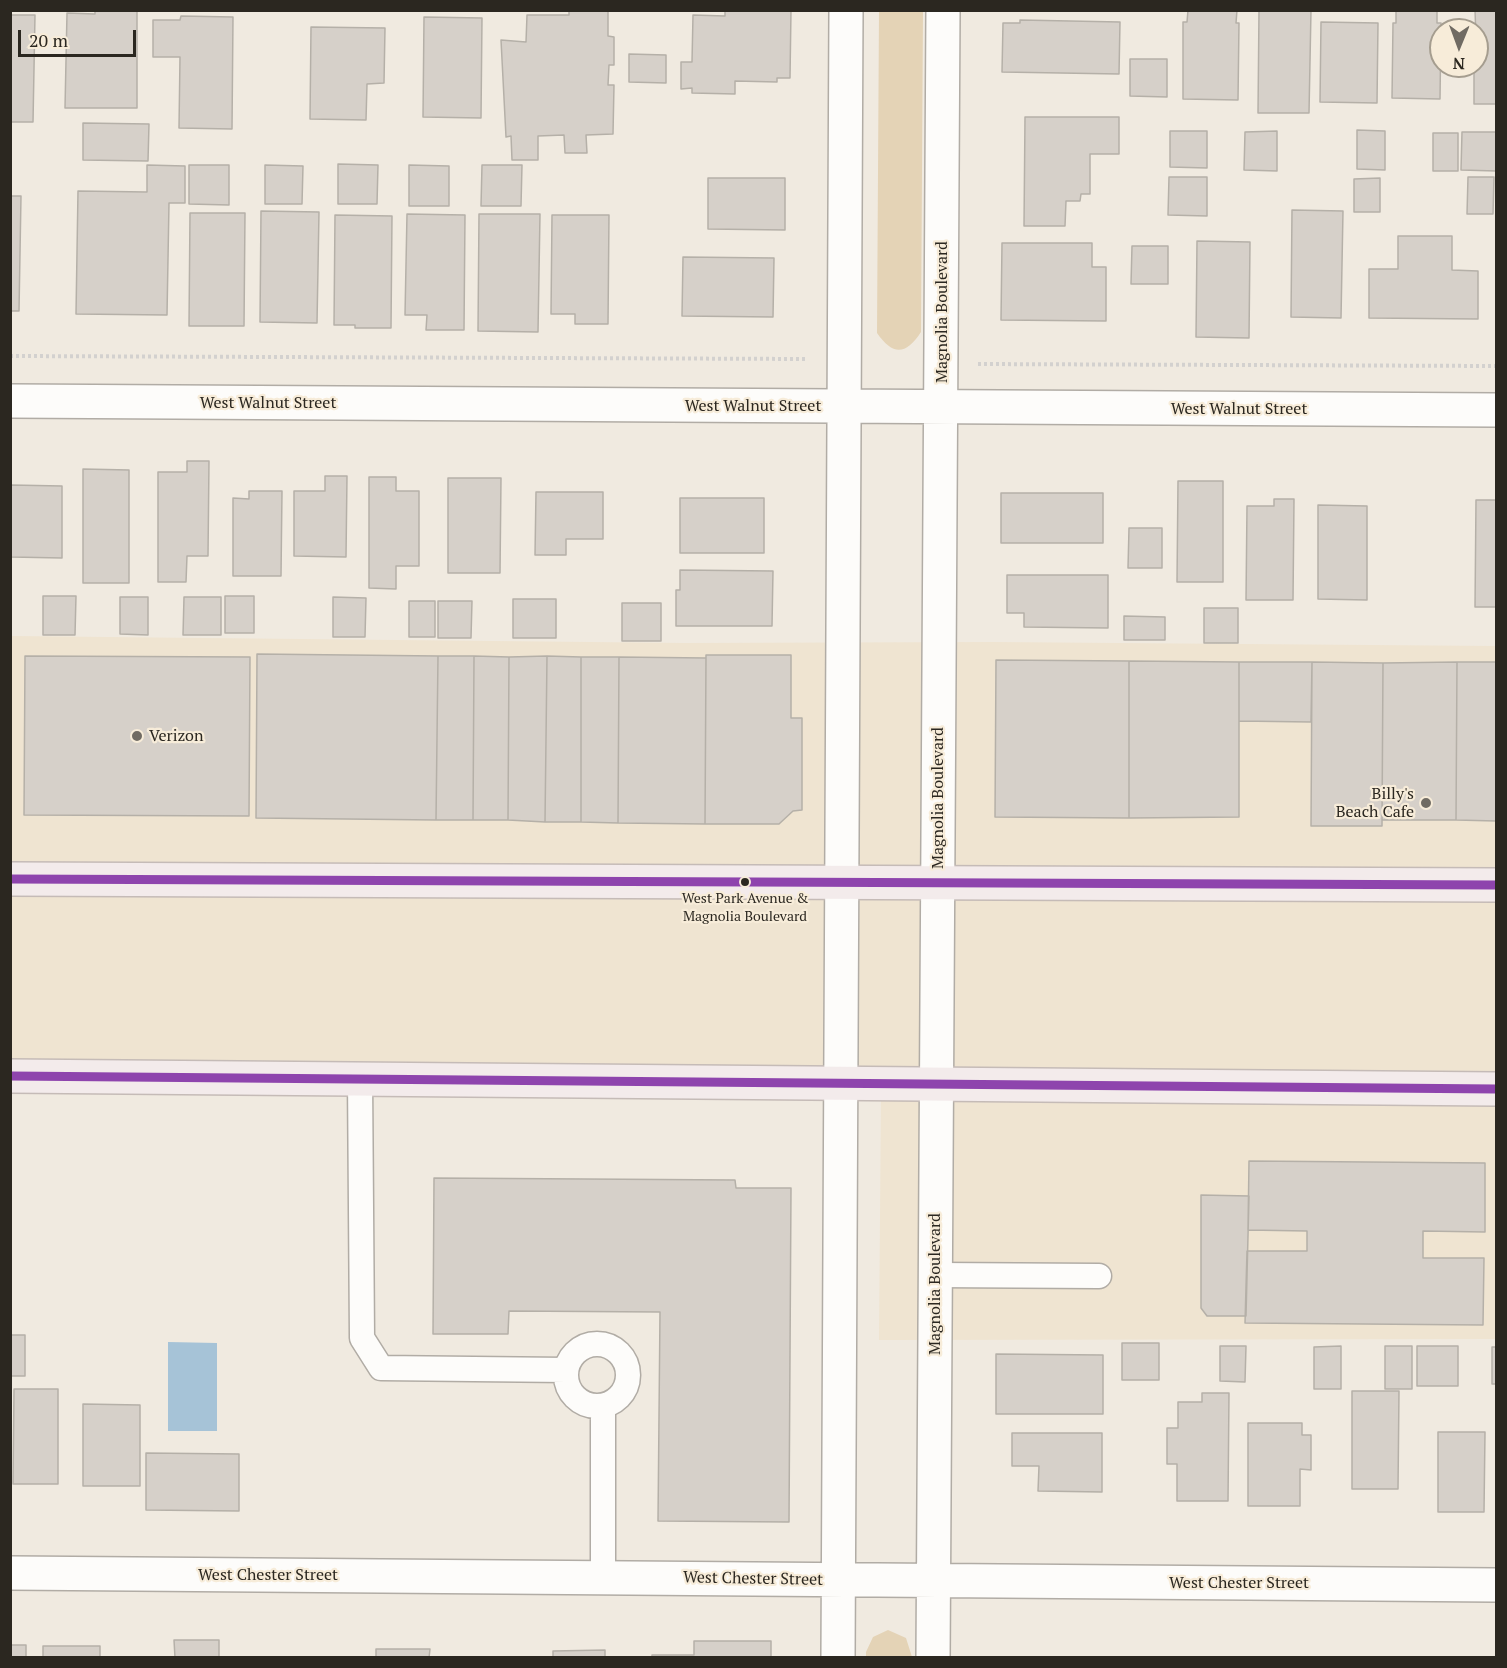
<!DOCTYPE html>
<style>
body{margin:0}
#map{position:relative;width:1507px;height:1668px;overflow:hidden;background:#f0eae0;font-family:"PT Serif",serif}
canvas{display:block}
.frame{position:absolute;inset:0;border:12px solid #2b2720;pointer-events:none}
.north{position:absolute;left:1429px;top:18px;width:60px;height:60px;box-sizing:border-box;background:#f7ecd9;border:2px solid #a59d8f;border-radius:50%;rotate:181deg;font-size:16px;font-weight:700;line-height:24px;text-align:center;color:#2b2720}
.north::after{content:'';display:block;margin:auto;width:21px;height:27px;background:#706b63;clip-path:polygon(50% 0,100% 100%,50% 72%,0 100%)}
.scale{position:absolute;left:18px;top:30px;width:118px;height:27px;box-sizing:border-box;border:3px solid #2b2720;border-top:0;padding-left:8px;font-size:18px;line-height:21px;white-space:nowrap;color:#2b2720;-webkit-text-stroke:4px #f7ecd9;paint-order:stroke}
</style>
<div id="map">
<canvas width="1507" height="1668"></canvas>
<div class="frame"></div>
<div class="north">N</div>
<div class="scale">20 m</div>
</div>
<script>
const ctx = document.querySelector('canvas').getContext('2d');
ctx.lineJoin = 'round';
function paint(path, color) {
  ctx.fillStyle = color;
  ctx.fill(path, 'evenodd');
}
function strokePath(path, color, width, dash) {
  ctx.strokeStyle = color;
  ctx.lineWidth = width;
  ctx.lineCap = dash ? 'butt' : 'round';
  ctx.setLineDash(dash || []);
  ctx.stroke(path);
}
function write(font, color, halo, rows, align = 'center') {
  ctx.font = font + ' "PT Serif",serif';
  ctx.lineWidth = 4.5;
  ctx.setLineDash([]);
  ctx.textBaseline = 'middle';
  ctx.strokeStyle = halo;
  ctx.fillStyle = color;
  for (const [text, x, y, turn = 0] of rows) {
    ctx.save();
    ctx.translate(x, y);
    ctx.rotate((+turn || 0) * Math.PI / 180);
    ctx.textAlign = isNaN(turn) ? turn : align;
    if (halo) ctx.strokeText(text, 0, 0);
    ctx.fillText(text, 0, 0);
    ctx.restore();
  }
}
paint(new Path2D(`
 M 11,636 L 686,643 L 993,642 L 1496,646 L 1496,1339 L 879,1340 L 881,1094 L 11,1086 Z`), '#efe4d1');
paint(new Path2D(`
 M 879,11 L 923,11 L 921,332 C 906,355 893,356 877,333 Z
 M 888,1630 L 906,1638 L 912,1657 L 866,1657 L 866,1652 L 873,1637 Z`), '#e4d3b6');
paint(new Path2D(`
 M 168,1342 L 217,1343 L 217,1431 L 168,1431 Z`), '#a6c3d7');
const building = new Path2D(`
 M 95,10 L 137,10 L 137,108 L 65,108 L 67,13 L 95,14 Z
 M 569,10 L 608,10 L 608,36 L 614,37 L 614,65 L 609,65 L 608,85 L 614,85 L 613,134 L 586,135 L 587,153 L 565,153 L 564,135 L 538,136 L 538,160 L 512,160 L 511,136 L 506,137 L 501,40 L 526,42 L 527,15 L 569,15 Z
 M 725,10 L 791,10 L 790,78 L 777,78 L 777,82 L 735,81 L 735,94 L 692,93 L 692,88 L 681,89 L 681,62 L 692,62 L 693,15 L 725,16 Z
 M 1188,10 L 1237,10 L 1236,23 L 1239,23 L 1238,100 L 1183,99 L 1183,22 L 1187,22 Z
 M 1259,10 L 1311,10 L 1309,113 L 1258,113 Z
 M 1396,10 L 1437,10 L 1437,23 L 1441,23 L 1440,99 L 1392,98 L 1393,23 L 1396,23 Z
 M 1475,10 L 1496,10 L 1496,104 L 1474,104 L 1474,66 L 1477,66 Z
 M 10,15 L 35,15 L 33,122 L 10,122 Z
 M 181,16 L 233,17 L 232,129 L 179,128 L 180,57 L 153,57 L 153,20 L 180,20 Z
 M 424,17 L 482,18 L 481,118 L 423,117 Z
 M 1020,20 L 1120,22 L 1119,74 L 1002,72 L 1003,23 L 1020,23 Z
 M 1321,22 L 1378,23 L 1377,103 L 1320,102 Z
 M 311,27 L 385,28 L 384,83 L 367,84 L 366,120 L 310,119 Z
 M 629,54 L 666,55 L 666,83 L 629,82 Z
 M 1130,59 L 1167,59 L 1167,97 L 1130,96 Z
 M 1025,117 L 1119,117 L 1119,154 L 1090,154 L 1090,194 L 1081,194 L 1080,201 L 1066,201 L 1065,226 L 1024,226 Z
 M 83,123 L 149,124 L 148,161 L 83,160 Z
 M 1357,130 L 1385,131 L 1385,170 L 1357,169 Z
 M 1170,131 L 1207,131 L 1207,168 L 1170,167 Z
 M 1277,131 L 1277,171 L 1244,170 L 1245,132 Z
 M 1462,132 L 1496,132 L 1496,171 L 1461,170 Z
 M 1433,133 L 1458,133 L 1458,171 L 1433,171 Z
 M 338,164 L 378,165 L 377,204 L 338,204 Z
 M 147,165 L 185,166 L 185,203 L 169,203 L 167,315 L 76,314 L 78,191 L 147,192 Z
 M 189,165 L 229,165 L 229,205 L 189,204 Z
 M 265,165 L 303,166 L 302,204 L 265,204 Z
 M 409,165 L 449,166 L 449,206 L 409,206 Z
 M 482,165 L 522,165 L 521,206 L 481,206 Z
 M 1169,177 L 1207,177 L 1207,216 L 1168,215 Z
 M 1468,177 L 1494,177 L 1493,214 L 1467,214 Z
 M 708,178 L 785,178 L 785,230 L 708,229 Z
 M 1380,178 L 1380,212 L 1354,212 L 1354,179 Z
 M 10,196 L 21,196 L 19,311 L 10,311 Z
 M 1292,210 L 1343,211 L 1341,318 L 1291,317 Z
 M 261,211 L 319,212 L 317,323 L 260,322 Z
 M 190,213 L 245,213 L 244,326 L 189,326 Z
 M 407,214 L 465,215 L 464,330 L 426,330 L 427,315 L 405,315 Z
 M 479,214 L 540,214 L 538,332 L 478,331 Z
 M 335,215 L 392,216 L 391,328 L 355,328 L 355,325 L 334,325 Z
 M 552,215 L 609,215 L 608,324 L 575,324 L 575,314 L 551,314 Z
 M 1398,236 L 1452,236 L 1452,270 L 1478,271 L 1478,319 L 1369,318 L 1369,269 L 1398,269 Z
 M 1197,241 L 1250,242 L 1249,338 L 1196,337 Z
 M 1002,243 L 1092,243 L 1092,267 L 1106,267 L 1106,321 L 1001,320 Z
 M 1132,246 L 1168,246 L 1168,284 L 1131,284 Z
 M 683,257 L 774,258 L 773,317 L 682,316 Z
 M 187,461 L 209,461 L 208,556 L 187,556 L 186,582 L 158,582 L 158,472 L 187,472 Z
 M 83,469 L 129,470 L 129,583 L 83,583 Z
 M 325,476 L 347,476 L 346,557 L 294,556 L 294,491 L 325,491 Z
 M 369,477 L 396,477 L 396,491 L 419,491 L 419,566 L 396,566 L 396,589 L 369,588 Z
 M 448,478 L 501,478 L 500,573 L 448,573 Z
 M 1178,481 L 1223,481 L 1223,582 L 1177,582 Z
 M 11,485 L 62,486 L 62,558 L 11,557 Z
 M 249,491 L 282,491 L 281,576 L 233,576 L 233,498 L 249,499 Z
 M 536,492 L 603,492 L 603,539 L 566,539 L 566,555 L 535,555 Z
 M 1001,493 L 1103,493 L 1103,543 L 1001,543 Z
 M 680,498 L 764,498 L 764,553 L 680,553 Z
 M 1274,499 L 1294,499 L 1293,600 L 1246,600 L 1247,506 L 1274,506 Z
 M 1476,500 L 1496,500 L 1496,607 L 1475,607 Z
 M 1318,505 L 1367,506 L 1367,600 L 1318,599 Z
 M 1129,528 L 1162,528 L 1162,568 L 1128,568 Z
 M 680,570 L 773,571 L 772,626 L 676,626 L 676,590 L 680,590 Z
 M 1007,575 L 1108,575 L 1108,628 L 1024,627 L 1024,613 L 1007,613 Z
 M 43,596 L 76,596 L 75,635 L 43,635 Z
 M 225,596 L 254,596 L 254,633 L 225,633 Z
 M 120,597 L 148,597 L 148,635 L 120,634 Z
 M 184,597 L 221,597 L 221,635 L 183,635 Z
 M 333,597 L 366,598 L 365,637 L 333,637 Z
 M 513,599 L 556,599 L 556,638 L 513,638 Z
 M 409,601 L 435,601 L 435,637 L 409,637 Z
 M 438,601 L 472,601 L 471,638 L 438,638 Z
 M 622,603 L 661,603 L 661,641 L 622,641 Z
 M 1204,608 L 1238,608 L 1238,643 L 1204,643 Z
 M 1124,616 L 1165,617 L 1165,640 L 1124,640 Z
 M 257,654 L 438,656 L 436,820 L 256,818 Z
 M 706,655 L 791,655 L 791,718 L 802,718 L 802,810 L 793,811 L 779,824 L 705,824 Z
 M 25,656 L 250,657 L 249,816 L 24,815 Z
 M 438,656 L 474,656 L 473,820 L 436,820 Z
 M 474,656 L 509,657 L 508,820 L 473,820 Z
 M 547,656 L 581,657 L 581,822 L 545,822 Z
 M 547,656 L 545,822 L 508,820 L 509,657 Z
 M 581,657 L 619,657 L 618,823 L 581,822 Z
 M 619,657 L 706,658 L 705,824 L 618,823 Z
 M 996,660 L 1129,661 L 1129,818 L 995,817 Z
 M 1129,661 L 1239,662 L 1239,817 L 1129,818 Z
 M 1239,662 L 1312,662 L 1311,722 L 1239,721 Z
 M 1312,662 L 1383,663 L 1382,826 L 1311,826 Z
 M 1457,662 L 1496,662 L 1496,821 L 1456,820 Z
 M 1457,662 L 1456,820 L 1382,820 L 1383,663 Z
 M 1249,1161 L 1485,1163 L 1485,1232 L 1423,1231 L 1423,1258 L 1484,1258 L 1483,1325 L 1245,1323 L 1247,1251 L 1307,1251 L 1307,1231 L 1248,1230 Z
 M 434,1178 L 735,1180 L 736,1188 L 791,1188 L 789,1522 L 658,1521 L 660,1312 L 509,1311 L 508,1334 L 433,1334 Z
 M 1201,1195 L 1249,1196 L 1246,1316 L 1207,1316 L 1201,1308 Z
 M 10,1335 L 25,1335 L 25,1376 L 10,1376 Z
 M 1122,1343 L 1159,1343 L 1159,1380 L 1122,1380 Z
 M 1220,1346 L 1246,1346 L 1245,1382 L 1220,1381 Z
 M 1341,1346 L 1341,1389 L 1314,1389 L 1314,1347 Z
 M 1385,1346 L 1412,1346 L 1412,1389 L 1385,1389 Z
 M 1417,1346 L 1458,1346 L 1458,1386 L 1417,1386 Z
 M 1492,1347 L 1496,1347 L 1496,1384 L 1492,1384 Z
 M 996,1354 L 1103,1355 L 1103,1414 L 996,1414 Z
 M 14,1389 L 58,1389 L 58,1484 L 13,1484 Z
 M 1352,1391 L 1399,1391 L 1398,1489 L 1352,1489 Z
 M 1202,1393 L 1229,1393 L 1228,1501 L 1177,1501 L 1177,1464 L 1167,1464 L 1167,1428 L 1178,1428 L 1178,1402 L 1202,1402 Z
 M 83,1404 L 140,1405 L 140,1486 L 83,1486 Z
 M 1248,1423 L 1302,1423 L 1302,1435 L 1311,1435 L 1311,1470 L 1300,1469 L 1300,1506 L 1248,1506 Z
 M 1438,1432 L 1485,1432 L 1484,1512 L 1438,1512 Z
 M 1012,1433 L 1102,1433 L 1102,1492 L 1038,1491 L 1039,1466 L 1012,1466 Z
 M 146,1453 L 239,1454 L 239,1511 L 146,1510 Z
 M 174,1640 L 219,1640 L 219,1658 L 175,1658 Z
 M 694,1641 L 771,1641 L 771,1658 L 652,1658 L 652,1655 L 694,1655 Z
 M 10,1645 L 26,1645 L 26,1658 L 10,1658 Z
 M 43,1646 L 100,1646 L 100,1658 L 43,1658 Z
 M 376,1649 L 430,1649 L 429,1658 L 376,1658 Z
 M 605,1650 L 605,1658 L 553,1658 L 553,1651 Z`);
paint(building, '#d6d0c9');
strokePath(building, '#b5b0a8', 1.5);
const lane = new Path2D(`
 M 360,1079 L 362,1338 L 381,1368 L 566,1370
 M 936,1275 L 1099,1276
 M566 1375a31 31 0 1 1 62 0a31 31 0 1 1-62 0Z
 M 603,1406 L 603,1578`);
const street = new Path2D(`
 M 10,401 L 1496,410
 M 10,1573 L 1496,1585
 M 838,1658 L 846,10
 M 933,1658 L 943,10`);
const highway = new Path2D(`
 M 10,879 L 1496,885
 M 10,1076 L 1496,1089`);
strokePath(lane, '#b1aca5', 27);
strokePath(street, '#b1aca5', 36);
strokePath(highway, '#c5bbb7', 36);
strokePath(new Path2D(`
 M 10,356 L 808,359
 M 978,364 L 1496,366`), '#d3d1cf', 4, [3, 3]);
strokePath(lane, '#fdfcfa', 24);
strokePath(street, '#fdfcfa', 33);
strokePath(highway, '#f3ebeb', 33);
strokePath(new Path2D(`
 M 10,879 L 1496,885
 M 10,1076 L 1496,1089`), '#8e44ad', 9);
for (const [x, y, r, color] of [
 [137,736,6,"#706b63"],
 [1426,803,6,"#706b63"],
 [745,882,5,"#2b2720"]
]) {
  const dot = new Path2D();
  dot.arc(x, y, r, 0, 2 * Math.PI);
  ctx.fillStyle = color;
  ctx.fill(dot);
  strokePath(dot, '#f7ecd9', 2);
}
write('14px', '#2b2720', '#f7ecd9', [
 ["West Park Avenue &",745,899],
 ["Magnolia Boulevard",745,917]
]);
write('16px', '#2b2720', '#f7ecd9', [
 ["Magnolia Boulevard",942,312,-90],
 ["West Walnut Street",268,403],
 ["West Walnut Street",753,406],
 ["West Walnut Street",1239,409],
 ["Magnolia Boulevard",938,798,-90],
 ["Magnolia Boulevard",935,1284,-90],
 ["West Chester Street",268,1575],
 ["West Chester Street",753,1579,1],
 ["West Chester Street",1239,1583]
]);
write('16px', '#2b2720', '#f7ecd9', [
 ["Verizon",149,736],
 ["Billy's",1414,794,"right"],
 ["Beach Cafe",1414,812,"right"]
], 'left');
</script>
